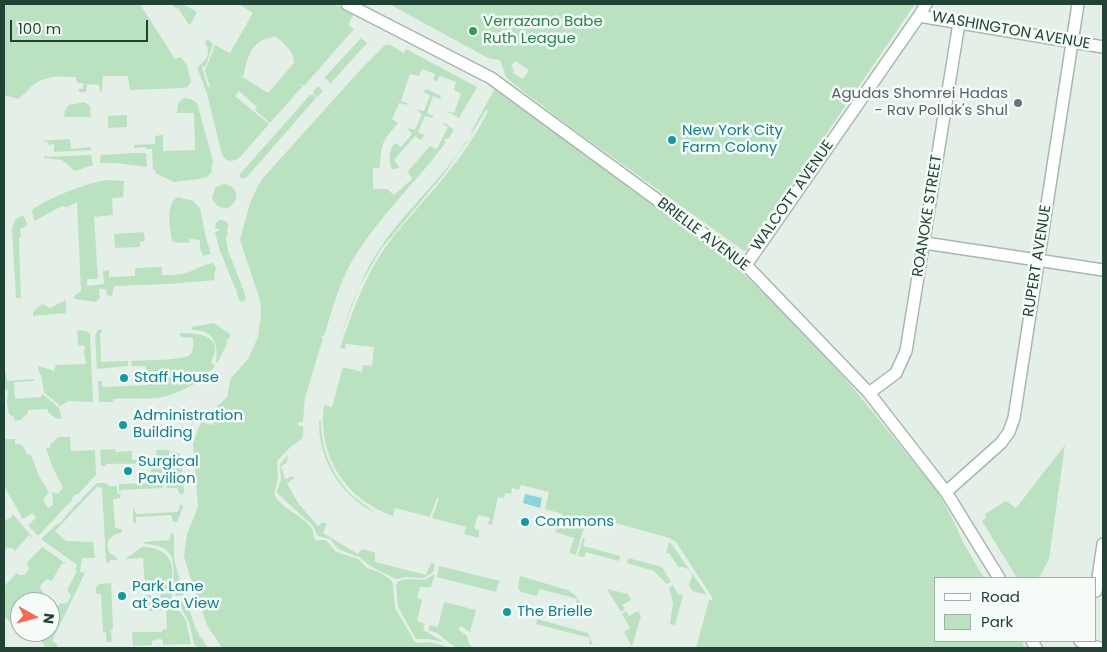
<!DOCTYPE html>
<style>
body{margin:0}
#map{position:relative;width:1107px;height:652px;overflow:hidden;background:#e4efe8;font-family:Poppins,sans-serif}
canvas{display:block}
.frame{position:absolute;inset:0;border:5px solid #214335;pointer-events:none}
.legend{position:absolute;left:934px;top:577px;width:162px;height:65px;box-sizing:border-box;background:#f5fbf7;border:1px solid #a0b1a9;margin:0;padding:6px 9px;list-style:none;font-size:15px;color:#214335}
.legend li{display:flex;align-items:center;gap:10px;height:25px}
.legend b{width:25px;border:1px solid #a0b1a9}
.north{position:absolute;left:10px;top:592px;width:50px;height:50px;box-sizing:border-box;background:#f5fbf7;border:1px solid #a0b1a9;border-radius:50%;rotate:97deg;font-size:14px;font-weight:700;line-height:20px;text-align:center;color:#214335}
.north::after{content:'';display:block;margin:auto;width:18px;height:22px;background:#ff6551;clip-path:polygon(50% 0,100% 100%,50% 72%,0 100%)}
.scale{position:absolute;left:10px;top:20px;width:138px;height:22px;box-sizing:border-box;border:2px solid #214335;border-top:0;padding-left:6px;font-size:15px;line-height:18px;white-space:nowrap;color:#214335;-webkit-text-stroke:4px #f5fbf7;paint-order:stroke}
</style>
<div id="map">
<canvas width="1107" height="652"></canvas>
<div class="frame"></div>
<ul class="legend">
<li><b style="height:6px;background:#fff"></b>Road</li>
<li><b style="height:14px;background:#bbe2c0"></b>Park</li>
</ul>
<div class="north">N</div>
<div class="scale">100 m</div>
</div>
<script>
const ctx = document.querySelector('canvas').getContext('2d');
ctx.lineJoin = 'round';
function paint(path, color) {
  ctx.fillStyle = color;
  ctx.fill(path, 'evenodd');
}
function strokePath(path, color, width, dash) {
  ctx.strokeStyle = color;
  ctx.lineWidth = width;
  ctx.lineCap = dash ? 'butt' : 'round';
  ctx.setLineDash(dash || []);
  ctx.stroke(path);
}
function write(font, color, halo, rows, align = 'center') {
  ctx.font = font + ' Poppins,sans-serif';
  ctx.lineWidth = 5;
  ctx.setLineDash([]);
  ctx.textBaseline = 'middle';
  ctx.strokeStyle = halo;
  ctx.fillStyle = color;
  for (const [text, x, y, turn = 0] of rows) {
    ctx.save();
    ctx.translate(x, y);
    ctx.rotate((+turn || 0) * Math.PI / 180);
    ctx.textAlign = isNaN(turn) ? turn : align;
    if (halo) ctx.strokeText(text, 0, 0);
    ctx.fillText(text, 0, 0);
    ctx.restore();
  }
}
paint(new Path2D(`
 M 4,4 L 140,4 L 175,59 L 181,57 L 187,65 L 191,82 L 187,87 L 183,88 L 130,90 L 128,76 L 103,76 L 102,92 L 100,92 L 99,85 L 87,84 L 86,92 L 79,92 L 79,89 L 83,89 L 83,83 L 77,83 L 76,77 C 59,76 43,75 30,88 C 26,93 23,95 18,99 L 4,95 Z
 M 172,4 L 183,4 L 197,12 L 192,22 L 189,25 L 178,8 L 176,9 Z
 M 239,4 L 334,4 L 354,14 L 348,25 L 354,29 L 304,86 L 301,84 L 300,85 L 302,87 L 270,123 L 255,110 L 257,107 L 239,91 L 235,96 L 269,124 L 241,156 C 235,162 227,163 222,155 L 207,94 L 197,67 C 206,61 212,54 205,43 L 207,39 L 213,44 L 205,68 L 204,66 L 202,67 L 208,87 L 210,87 L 205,71 L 215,45 L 230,53 L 253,13 ZM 275,36 C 284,43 294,51 294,63 L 268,93 L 241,76 L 244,75 C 246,62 250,46 263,40 C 267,38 271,38 275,36 Z
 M 389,4 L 915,4 L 747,250 L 744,251 L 573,129 L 515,85 L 506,77 L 500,60 L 488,58 ZM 515,61 L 529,70 L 523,79 L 513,73 L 514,70 L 511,66 Z
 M 362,37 L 362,39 L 367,43 L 330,84 L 328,80 L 324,78 Z
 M 385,45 L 390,45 L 404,53 L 406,49 L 477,87 L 459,118 L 446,111 L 454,113 L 461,94 L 454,90 L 456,82 L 440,76 L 436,82 L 433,80 L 435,74 L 422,69 L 419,76 L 410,74 L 401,101 L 407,103 L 407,105 L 399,103 L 392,119 L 398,123 C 383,141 381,142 380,166 L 379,168 L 373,168 L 373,189 L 387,189 L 394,195 L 412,179 L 408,171 L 430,146 L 437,149 L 448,127 L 442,123 L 445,123 L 454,130 L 448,139 L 445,138 L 444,140 L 446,142 C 416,183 377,218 351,263 C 338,286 332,311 324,336 L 322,335 L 321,337 L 323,338 L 305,398 L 303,422 L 298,422 L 298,426 L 303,426 C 304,442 303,437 292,446 C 288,449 281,457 277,461 L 278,479 L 274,494 C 282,510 302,514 312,529 C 314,533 313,537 315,540 L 326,540 L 336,552 L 358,559 L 367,568 L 381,573 L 391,580 L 393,584 L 395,608 L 415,642 L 420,643 L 429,642 L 452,648 L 222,648 L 207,625 L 190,577 L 184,556 L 187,534 L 198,507 L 193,443 L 201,422 L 212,425 L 213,423 L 203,420 L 227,397 L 231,378 L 248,359 L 258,337 L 261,314 L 260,300 L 240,240 L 250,203 L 258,186 L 263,178 L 362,68 Z
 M 318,86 L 323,91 L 318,97 L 316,95 L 315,97 L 316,98 L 246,178 L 240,178 L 239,176 L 241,173 L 310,95 L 313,95 L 314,93 L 313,92 Z
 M 495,88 L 740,270 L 810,339 L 854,389 L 937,491 L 952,518 L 964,544 L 984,578 L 936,578 L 936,641 L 1022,641 L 1025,648 L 696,648 L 709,600 L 712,600 L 712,597 L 676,542 L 670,538 L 593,517 L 588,525 L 585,524 L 576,555 L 569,553 L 574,538 L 555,532 L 559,518 L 561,519 L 562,514 L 545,509 L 549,492 L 521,485 L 519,490 L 512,488 L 511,494 L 505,493 L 504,498 L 498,497 L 492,525 L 488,524 L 490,518 L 478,515 L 474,528 L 479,531 L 479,538 L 464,534 L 466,527 L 432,518 L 439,498 L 437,498 L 430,517 L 395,508 L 393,516 C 345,499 317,456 324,405 L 332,407 L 343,367 L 362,372 L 363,365 L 372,366 L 374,347 L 346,344 L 345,349 L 340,348 C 351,316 362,283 381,254 C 392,236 406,222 419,206 C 446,176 471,146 488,111 L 486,110 L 472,133 L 471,132 Z
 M 427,89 L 441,96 L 440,99 L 433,96 L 427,113 L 433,116 L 433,118 L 425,116 L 418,132 L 424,135 L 421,140 L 415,136 L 394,160 L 399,167 L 396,169 L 392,169 C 388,162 389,149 395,143 L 401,147 L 412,134 L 407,128 L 415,130 L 422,114 L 416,110 L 424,111 L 430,95 L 423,92 Z
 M 184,98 L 191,99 L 197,103 L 213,161 L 211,173 L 207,177 L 199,179 L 174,182 L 155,173 L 156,171 L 153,170 L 152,149 L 146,149 L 146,147 L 134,148 L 134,145 L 155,144 L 155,136 L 163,135 L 163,151 L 195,150 L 194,113 L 177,113 L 178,103 Z
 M 85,102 L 90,106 L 91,117 L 64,117 L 65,111 L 69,105 Z
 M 127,115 L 127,127 L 108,128 L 108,116 Z
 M 70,139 L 71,149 L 91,147 L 91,150 L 54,152 L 54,144 L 49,145 L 48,142 L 41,141 Z
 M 467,140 L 468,140 L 444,174 L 381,249 L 359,287 L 340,339 C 351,304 363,271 385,241 C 410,206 444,177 467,140 Z
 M 135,153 L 146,153 L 147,167 L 115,163 L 100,163 L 101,155 Z
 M 91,155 L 93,165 L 75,171 L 62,160 L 44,158 L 44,156 L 46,156 L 46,157 Z
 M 109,180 L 124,181 L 123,197 L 112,198 L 113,215 L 94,217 L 98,279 L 87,279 L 87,286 L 104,284 L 103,271 L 109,270 L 109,277 L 135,276 L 135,268 L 162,267 L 162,275 C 169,275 176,275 183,274 C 194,271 203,264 214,263 L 216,269 L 214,274 L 215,280 L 169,284 L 114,286 L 112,296 L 107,295 L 106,289 L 99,289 L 100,298 L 96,302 L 75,299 L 74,296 L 81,291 L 77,202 L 67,207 L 62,206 L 34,221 L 32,210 C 46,199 90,181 109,180 Z
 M 224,184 C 239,186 241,202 227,208 C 219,208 214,205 212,197 L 216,187 Z
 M 178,197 L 193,201 L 200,208 L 206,238 L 211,254 L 203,256 L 200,247 L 200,240 L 190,239 L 189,243 L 173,242 L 172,240 C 170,228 165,203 178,197 Z
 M 23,215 L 28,225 L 20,229 L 21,237 L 19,237 L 21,306 L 21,298 L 16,298 L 12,228 L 15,220 Z
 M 219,220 L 223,220 L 228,223 L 228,229 L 226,231 L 228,231 L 226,239 L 228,251 L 242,286 L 241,288 L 243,288 L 246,299 L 243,302 L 239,300 L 236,290 L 238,289 L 235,288 L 219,248 L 215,232 L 219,231 L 219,229 L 215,229 C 215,225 216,222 219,220 Z
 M 144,232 L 145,241 L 140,242 L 140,247 L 115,248 L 114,234 Z
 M 66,300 L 66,313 L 33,316 L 33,312 L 42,304 L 50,308 Z
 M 214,323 L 230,334 L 229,340 L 226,339 L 226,341 L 228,342 L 217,363 L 216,362 C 219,344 214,330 192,330 L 191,327 Z
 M 101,329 L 102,333 L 100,333 L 101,362 L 128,361 L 128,366 L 97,369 L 95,336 L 98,330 Z
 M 79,330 L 87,331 L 90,334 L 93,402 L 69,401 L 60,406 L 44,392 L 42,379 L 38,368 L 39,366 L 54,371 L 56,365 L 86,364 L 84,353 L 85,346 L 78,345 L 77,332 Z
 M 180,333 C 198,333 226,335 211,362 L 215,366 C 201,382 178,395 157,398 C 143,399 128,398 113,399 L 113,402 L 99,402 L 98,381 L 102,381 L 102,387 L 147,385 L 146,366 L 132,366 L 131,361 C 142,360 185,361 191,354 C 194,350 193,343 193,338 L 181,337 Z
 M 4,373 L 6,373 L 7,381 L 33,379 L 35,381 L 14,382 L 15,399 L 41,397 L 41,395 L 44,395 L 59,408 L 62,419 L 55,418 L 48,412 L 48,409 L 28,410 L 28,413 L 21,420 L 14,421 L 14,417 L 9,414 L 7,403 L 8,391 L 4,388 Z
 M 319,421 L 321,421 C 321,449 332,476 353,496 C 359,501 369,507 374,512 C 340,495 318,458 319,421 Z
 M 58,437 L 70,437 L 71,451 L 95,450 L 96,475 L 77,495 L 76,494 L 72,498 L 73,499 L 38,536 L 28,525 L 36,518 L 32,513 L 23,519 L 4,486 L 4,439 L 15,439 L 15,444 C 22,444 25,447 26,454 L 31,455 L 39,476 L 49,493 L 43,499 L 48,508 L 53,505 L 52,492 L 58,494 L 63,488 L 52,466 L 46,448 L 50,448 L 50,445 Z
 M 1065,445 L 1049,559 L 1040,576 L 1036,578 L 1017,578 L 982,521 L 986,518 L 985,514 L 1006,501 L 1016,508 Z
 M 115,449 L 116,452 L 132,451 L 132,460 L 157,459 L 156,450 L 170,450 L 168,457 C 155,466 123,463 106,464 L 106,466 L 101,466 L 100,450 Z
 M 172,451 L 180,454 L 179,458 L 181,458 L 184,492 L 182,495 L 179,493 L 177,488 L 167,488 L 166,486 L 167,471 Z
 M 288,455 L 287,463 L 281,466 L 285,479 L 293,476 L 295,478 L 287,483 L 298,503 L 318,526 L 323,522 L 327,524 L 323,533 L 358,554 L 362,549 L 375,553 L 375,562 L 426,575 L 431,563 L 435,564 L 433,572 L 424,578 L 407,577 L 396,579 L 370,566 L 359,557 L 338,549 L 330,539 L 318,536 L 313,526 L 278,494 L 277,491 L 281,480 L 280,464 Z
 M 164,461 L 166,464 L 163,488 L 121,490 L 119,492 L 119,484 L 151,483 L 151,466 Z
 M 97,483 L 106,483 L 109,486 L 117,486 L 117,493 L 121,495 L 120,498 L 113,499 L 115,528 L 121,529 L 122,531 L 120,533 C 110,535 105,542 109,552 L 117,558 L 117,560 L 110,560 L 110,562 L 106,563 L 102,488 L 97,487 L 55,531 L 66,541 L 93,542 L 95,558 L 82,558 L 80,572 L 85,573 L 52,641 L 57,644 L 57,647 L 46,648 L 40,639 L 25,632 L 50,632 L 50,625 L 53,620 L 51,619 L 60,603 L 62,604 L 68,602 L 71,596 L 67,590 L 77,571 L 75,569 L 77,565 L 41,539 L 57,524 L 58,525 L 77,503 L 82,500 L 81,499 Z
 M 180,505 L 182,505 L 183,507 L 177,522 L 173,522 L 171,515 L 136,517 L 136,523 L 133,523 L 133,507 L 136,514 L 178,512 Z
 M 11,512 L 34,539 L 29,535 L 15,551 L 12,548 L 7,548 L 4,551 L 4,521 L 13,516 Z
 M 172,532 L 174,535 L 174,559 L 184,595 L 176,596 C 169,571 185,547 145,544 L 144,542 L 169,540 Z
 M 583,538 L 585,538 L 583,546 L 620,556 L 619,561 L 586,552 L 584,557 L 578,556 Z
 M 669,542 L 670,542 L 707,595 L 692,591 L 689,585 L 692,577 C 691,569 686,567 678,567 L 670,554 L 666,553 Z
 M 40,545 L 66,564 L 62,563 L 52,581 L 48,579 L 44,581 L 40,587 L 44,594 L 40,602 L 20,602 L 20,629 L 4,617 L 4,590 L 6,588 L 4,586 L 17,573 L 19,575 L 24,575 L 29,570 L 27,563 L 42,547 Z
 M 142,547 C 155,546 171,553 172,568 C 173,576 171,584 172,592 L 161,593 L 159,587 L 153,587 L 151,592 L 147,593 L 147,586 L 145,586 L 143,558 L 125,559 Z
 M 628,558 L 662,567 L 671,582 L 667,584 L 654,571 L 627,563 Z
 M 439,566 L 500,581 L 499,584 L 498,584 L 496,592 L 437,577 Z
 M 435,574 L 431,587 L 420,587 L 417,598 L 422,600 L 417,621 L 425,624 L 423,630 L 444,642 L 428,639 L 416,639 L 398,607 L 396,585 L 398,581 L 409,579 L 424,580 Z
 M 520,576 L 568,590 L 576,596 L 583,608 L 575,606 L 577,599 L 574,598 L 540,589 L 537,596 L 521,592 L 518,588 Z
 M 111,583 L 113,629 L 111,630 L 112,642 L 106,642 L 106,632 L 103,632 L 101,595 L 96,593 L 96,587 L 99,584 Z
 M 673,585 L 678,594 L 683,595 L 675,625 L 670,624 L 673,603 L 669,588 Z
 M 607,589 L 628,594 L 631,600 L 622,605 L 625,609 L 621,612 Z
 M 172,593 L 172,598 L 186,621 L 191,644 L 163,645 L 163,641 L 161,639 L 155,640 L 152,641 L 152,645 L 133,646 L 132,632 L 162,632 L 162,630 L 167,629 L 166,610 L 146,611 L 145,595 L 151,595 L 153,600 L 159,600 L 161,594 Z
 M 186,598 L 195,627 L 200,636 L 198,637 L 201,637 L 208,648 L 199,648 L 194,644 L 189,622 L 178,603 L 179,600 Z
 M 444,602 L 476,610 L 470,632 L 461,626 L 458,629 L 467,636 L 469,644 L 474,648 L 456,648 L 437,633 L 428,630 L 430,625 L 438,627 Z
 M 626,611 L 629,616 L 638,611 L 641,616 L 632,647 L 624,632 L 630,628 L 622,614 Z
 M 537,619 L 588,633 L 593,645 L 589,644 L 590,638 L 536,624 Z`), '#bbe2c0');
paint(new Path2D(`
 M 525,494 L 542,498 L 540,508 L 523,503 Z`), '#87d7d9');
const minor = new Path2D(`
 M 347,4 L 491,78 L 746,265 L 869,393 L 946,492 L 999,578
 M 919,16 L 1103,47
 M 925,243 L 1103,270
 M 746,265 L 919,16 L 926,4
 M 869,393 L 896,373 L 906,351 L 959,23
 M 946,492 L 1001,443 L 1009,432 L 1014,418 L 1078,4
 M 1096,591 L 1103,544
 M 1032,641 L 1036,648
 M 1080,641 L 1099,648`);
strokePath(minor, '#a6b8af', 14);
strokePath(minor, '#fff', 11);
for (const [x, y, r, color] of [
 [473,31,5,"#2e9e5b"],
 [1018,103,5,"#6b7280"],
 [672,140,5,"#0f9aa8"],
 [124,378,5,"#0f9aa8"],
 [123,425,5,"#0f9aa8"],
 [128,471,5,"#0f9aa8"],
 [525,522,5,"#0f9aa8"],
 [122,596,5,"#0f9aa8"],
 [507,612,5,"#0f9aa8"]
]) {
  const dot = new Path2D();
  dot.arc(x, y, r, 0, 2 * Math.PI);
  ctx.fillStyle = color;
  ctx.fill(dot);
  strokePath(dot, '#f5fbf7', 2);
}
write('15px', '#27864d', '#f5fbf7', [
 ["Verrazano Babe",483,22],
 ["Ruth League",483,39]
], 'left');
write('15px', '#214335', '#f5fbf7', [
 ["WASHINGTON AVENUE",1011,31,10],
 ["WALCOTT AVENUE",793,196,-55],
 ["ROANOKE STREET",928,216,-81],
 ["BRIELLE AVENUE",703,235,37],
 ["RUPERT AVENUE",1038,261,-81]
]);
write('15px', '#5b616d', '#f5fbf7', [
 ["Agudas Shomrei Hadas",1008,94],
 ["- Rav Pollak's Shul",1008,111]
], 'right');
write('15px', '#0d838f', '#f5fbf7', [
 ["New York City",682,131],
 ["Farm Colony",682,148],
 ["Staff House",134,378],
 ["Administration",133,416],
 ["Building",133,433],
 ["Surgical",138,462],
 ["Pavilion",138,479],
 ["Commons",535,522],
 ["Park Lane",132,587],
 ["at Sea View",132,604],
 ["The Brielle",517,612]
], 'left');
</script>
